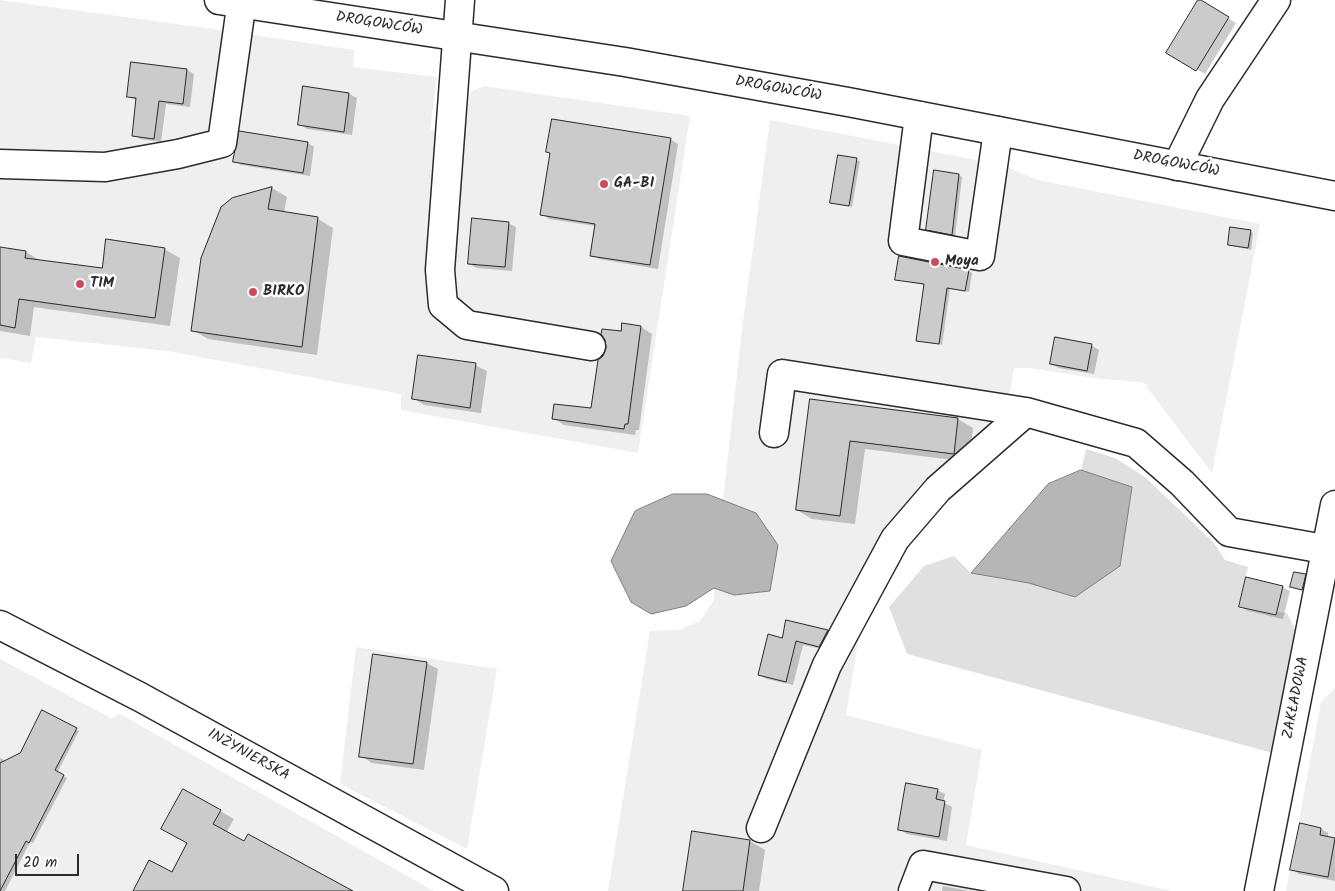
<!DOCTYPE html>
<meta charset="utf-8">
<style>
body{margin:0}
#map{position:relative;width:1335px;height:891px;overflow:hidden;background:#fff;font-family:Kalam,sans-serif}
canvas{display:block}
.scale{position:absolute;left:15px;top:854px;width:64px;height:22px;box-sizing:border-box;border:2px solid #2b2b2b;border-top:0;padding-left:6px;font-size:15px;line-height:18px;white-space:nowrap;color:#2b2b2b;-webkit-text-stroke:4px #fff;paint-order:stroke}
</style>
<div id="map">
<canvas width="1335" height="891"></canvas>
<div class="scale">20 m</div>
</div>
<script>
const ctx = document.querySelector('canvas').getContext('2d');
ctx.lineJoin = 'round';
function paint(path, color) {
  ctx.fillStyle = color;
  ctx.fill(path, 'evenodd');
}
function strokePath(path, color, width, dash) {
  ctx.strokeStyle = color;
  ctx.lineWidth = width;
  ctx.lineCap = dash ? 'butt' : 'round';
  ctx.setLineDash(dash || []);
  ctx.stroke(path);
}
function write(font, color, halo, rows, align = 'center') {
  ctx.font = font + ' Kalam,sans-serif';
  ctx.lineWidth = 5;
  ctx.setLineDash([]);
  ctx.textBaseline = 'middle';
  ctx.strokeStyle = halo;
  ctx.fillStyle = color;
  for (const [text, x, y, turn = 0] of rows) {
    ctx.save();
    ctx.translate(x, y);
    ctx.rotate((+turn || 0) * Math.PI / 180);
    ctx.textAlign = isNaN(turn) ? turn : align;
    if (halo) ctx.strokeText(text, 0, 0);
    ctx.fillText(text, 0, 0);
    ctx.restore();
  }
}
paint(new Path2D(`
 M 0,0 L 213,29 L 354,50 L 353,67 L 437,77 L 430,130 L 465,132 L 469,96 L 472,91 L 484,86 L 690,116 L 638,453 L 401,410 L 401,394 L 167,351 L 36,337 L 31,363 L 0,358 Z
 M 770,120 L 1002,165 L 1038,180 L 1260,224 L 1212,473 L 1149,390 L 1146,388 L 1148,385 L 1141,382 L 1101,379 L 1029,368 L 1014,368 L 1007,412 L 930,478 L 875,550 L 843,605 L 836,627 L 860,632 L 846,715 L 982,750 L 966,845 L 1172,891 L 608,891 L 650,631 L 679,630 L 700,621 L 714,600 L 714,588 L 734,595 L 770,591 L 778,544 L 756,513 L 723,500 L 742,329 Z
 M 356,647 L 497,669 L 467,849 L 340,784 Z
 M 0,659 L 109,717 L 110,719 L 120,714 L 434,891 L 0,891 Z
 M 1335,688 L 1335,891 L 1286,891 L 1321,702 Z`), '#efefef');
paint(new Path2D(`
 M 1086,449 L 1115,458 L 1145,477 L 1214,543 L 1225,560 L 1248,567 L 1238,608 L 1276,616 L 1277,612 L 1287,613 L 1297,634 L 1273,753 L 907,654 L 889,607 L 924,566 L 954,556 L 971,573 L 1029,583 L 1076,597 L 1132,488 L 1081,470 Z`), '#e0e0e0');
const water = new Path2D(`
 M 1081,470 L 1132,487 L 1120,566 L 1075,597 L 1029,583 L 971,573 L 1048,484 Z
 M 673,494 L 707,494 L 756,513 L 778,545 L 770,591 L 734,595 L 714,588 L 686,606 L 651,614 L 631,602 L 611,561 L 635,511 Z`);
paint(water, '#b6b6b6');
strokePath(water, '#7e7e7e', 1);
paint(new Path2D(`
 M 1200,0 L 1236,23 L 1205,74 L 1168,52 Z
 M 132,64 L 187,70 L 194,74 L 190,107 L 166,104 L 161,142 L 140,139 L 133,135 L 137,101 L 128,96 Z
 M 304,88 L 349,94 L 357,98 L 352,135 L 307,129 L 299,124 Z
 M 240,132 L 308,143 L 314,147 L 310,176 L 241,165 L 234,161 Z
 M 670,139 L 678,144 L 658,269 L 599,259 L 591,255 L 595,226 L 549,219 L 542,214 Z
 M 839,156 L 860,161 L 852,207 L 831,202 Z
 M 935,172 L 959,175 L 962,177 L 955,236 L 931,231 Z
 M 272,188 L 287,197 L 284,213 L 318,219 L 333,228 L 317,355 L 208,339 L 193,330 Z
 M 508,223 L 516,227 L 512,271 L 477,268 L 469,264 Z
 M 1250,231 L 1253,233 L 1251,250 L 1229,245 Z
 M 0,249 L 26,252 L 41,261 L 103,270 L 164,249 L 180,258 L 170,326 L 34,307 L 30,336 L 0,331 Z
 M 968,271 L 972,273 L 969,292 L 950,289 L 942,345 L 917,340 L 925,285 L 897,279 Z
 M 641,327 L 652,334 L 639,430 L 636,430 L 635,435 L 564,425 L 553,418 L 592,410 L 604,356 Z
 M 1091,345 L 1099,350 L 1094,374 L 1059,368 L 1051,364 Z
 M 475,365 L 487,371 L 481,413 L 424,405 L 413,398 Z
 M 811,400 L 958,419 L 973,428 L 969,462 L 865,449 L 855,524 L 812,519 L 797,510 Z
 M 1305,575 L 1308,577 L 1306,591 L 1291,587 Z
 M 1282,587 L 1290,591 L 1283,619 L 1248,611 L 1240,607 Z
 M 787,621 L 828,631 L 835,635 L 827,650 L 803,645 L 793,685 L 767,679 L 759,675 L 783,639 Z
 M 426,663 L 438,669 L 424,770 L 372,763 L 361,756 Z
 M 43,712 L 79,731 L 57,773 L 67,778 L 33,843 L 30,842 L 5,891 L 0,891 L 0,758 L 6,761 L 21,754 Z
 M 937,790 L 945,794 L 943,802 L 952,807 L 947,841 L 907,834 L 899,829 Z
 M 220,811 L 234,819 L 226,833 L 347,891 L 134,891 L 172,874 Z
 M 1321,829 L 1328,833 L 1328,838 L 1335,839 L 1335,881 L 1299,874 L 1292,869 Z
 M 750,841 L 765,850 L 759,891 L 684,891 Z
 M 943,886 L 970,891 L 942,891 Z`), '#0003');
const building = new Path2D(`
 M 1198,0 L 1201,0 L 1229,17 L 1196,71 L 1166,53 Z
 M 131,62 L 187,69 L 183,104 L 159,101 L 154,139 L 132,136 L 136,98 L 127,97 Z
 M 303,86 L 349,93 L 344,132 L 298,125 Z
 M 552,119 L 671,138 L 650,265 L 590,256 L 595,224 L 540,215 L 550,153 L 546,152 Z
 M 239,131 L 308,142 L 303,173 L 233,162 Z
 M 838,155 L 857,158 L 849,206 L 830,203 Z
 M 934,170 L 959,174 L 952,235 L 926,230 Z
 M 272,187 L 268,209 L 318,217 L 302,347 L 191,331 L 201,258 L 221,207 L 232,198 Z
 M 472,218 L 509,222 L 505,267 L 468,264 Z
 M 1230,227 L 1251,230 L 1248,248 L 1228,245 Z
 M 106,239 L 165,248 L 155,318 L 19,299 L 15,328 L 0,325 L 0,247 L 26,251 L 25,258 L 102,268 Z
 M 899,256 L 969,270 L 965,291 L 947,288 L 939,344 L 916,341 L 924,284 L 895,280 Z
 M 622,323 L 641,326 L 628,424 L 625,424 L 624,429 L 552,419 L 554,404 L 591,408 L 598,360 L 603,356 L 606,348 L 605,340 L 601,334 L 602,329 L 621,331 Z
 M 1055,337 L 1092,344 L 1087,371 L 1050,364 Z
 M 418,355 L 476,363 L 470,408 L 412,399 Z
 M 810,399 L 958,418 L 954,454 L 850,441 L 840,516 L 796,510 Z
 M 1294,572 L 1306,574 L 1302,590 L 1290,587 Z
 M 1246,577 L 1283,586 L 1276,615 L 1239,607 Z
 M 786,620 L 828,630 L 819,647 L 796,641 L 786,682 L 758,675 L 768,634 L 782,638 Z
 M 373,654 L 427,662 L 413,764 L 359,757 Z
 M 42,710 L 77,728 L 55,770 L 64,775 L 29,843 L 26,841 L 0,891 L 0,763 L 20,753 Z
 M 906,783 L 938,789 L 936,799 L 945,801 L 939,837 L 898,830 Z
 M 183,789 L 221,810 L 213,824 L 244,841 L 248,834 L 353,891 L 133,891 L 149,860 L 172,872 L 187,843 L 161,829 Z
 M 1300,823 L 1321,828 L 1320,835 L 1335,838 L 1328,877 L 1290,870 Z
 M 692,831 L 750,840 L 743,891 L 683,891 Z`);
paint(building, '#cbcbcb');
strokePath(building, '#2b2b2b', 1);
const minor = new Path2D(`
 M 460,0 L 440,270 L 443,305 L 467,325 L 591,346
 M 919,116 L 903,241 L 980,256 L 998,131
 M 0,164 L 105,167 L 178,154 L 222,143 L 242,0
 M 1177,166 L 1210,99 L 1276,0
 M 774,433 L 782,374 L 1026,412 L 1136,443 L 1182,483 L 1229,532 L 1335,551
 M 0,625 L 140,697 L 494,891
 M 761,828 L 827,665 L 895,539 L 938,489 L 1026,412
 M 913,891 L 923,865 L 1066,891
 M 1259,891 L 1335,505`);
const major = new Path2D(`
 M 219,0 L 625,62 L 848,102 L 1335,196`);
strokePath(minor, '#2b2b2b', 31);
strokePath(major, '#2b2b2b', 31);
strokePath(minor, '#fff', 28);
strokePath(major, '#fff', 28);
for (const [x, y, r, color] of [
 [604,184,5,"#d1495b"],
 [935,262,5,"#d1495b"],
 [80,284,5,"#d1495b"],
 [253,292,5,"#d1495b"]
]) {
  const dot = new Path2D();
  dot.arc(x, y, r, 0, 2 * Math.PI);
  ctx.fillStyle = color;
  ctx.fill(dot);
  strokePath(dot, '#fff', 2);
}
write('15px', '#2b2b2b', '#fff', [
 ["DROGOWCÓW",379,25,9],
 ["DROGOWCÓW",778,90,10],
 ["DROGOWCÓW",1176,165,11],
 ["ZAKŁADOWA",1297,698,-79],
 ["INŻYNIERSKA",248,756,29]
]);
write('bold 15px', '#2b2b2b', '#fff', [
 ["GA-BI",614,184],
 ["Moya",945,262],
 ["TIM",90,284],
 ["BIRKO",263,292]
], 'left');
</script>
